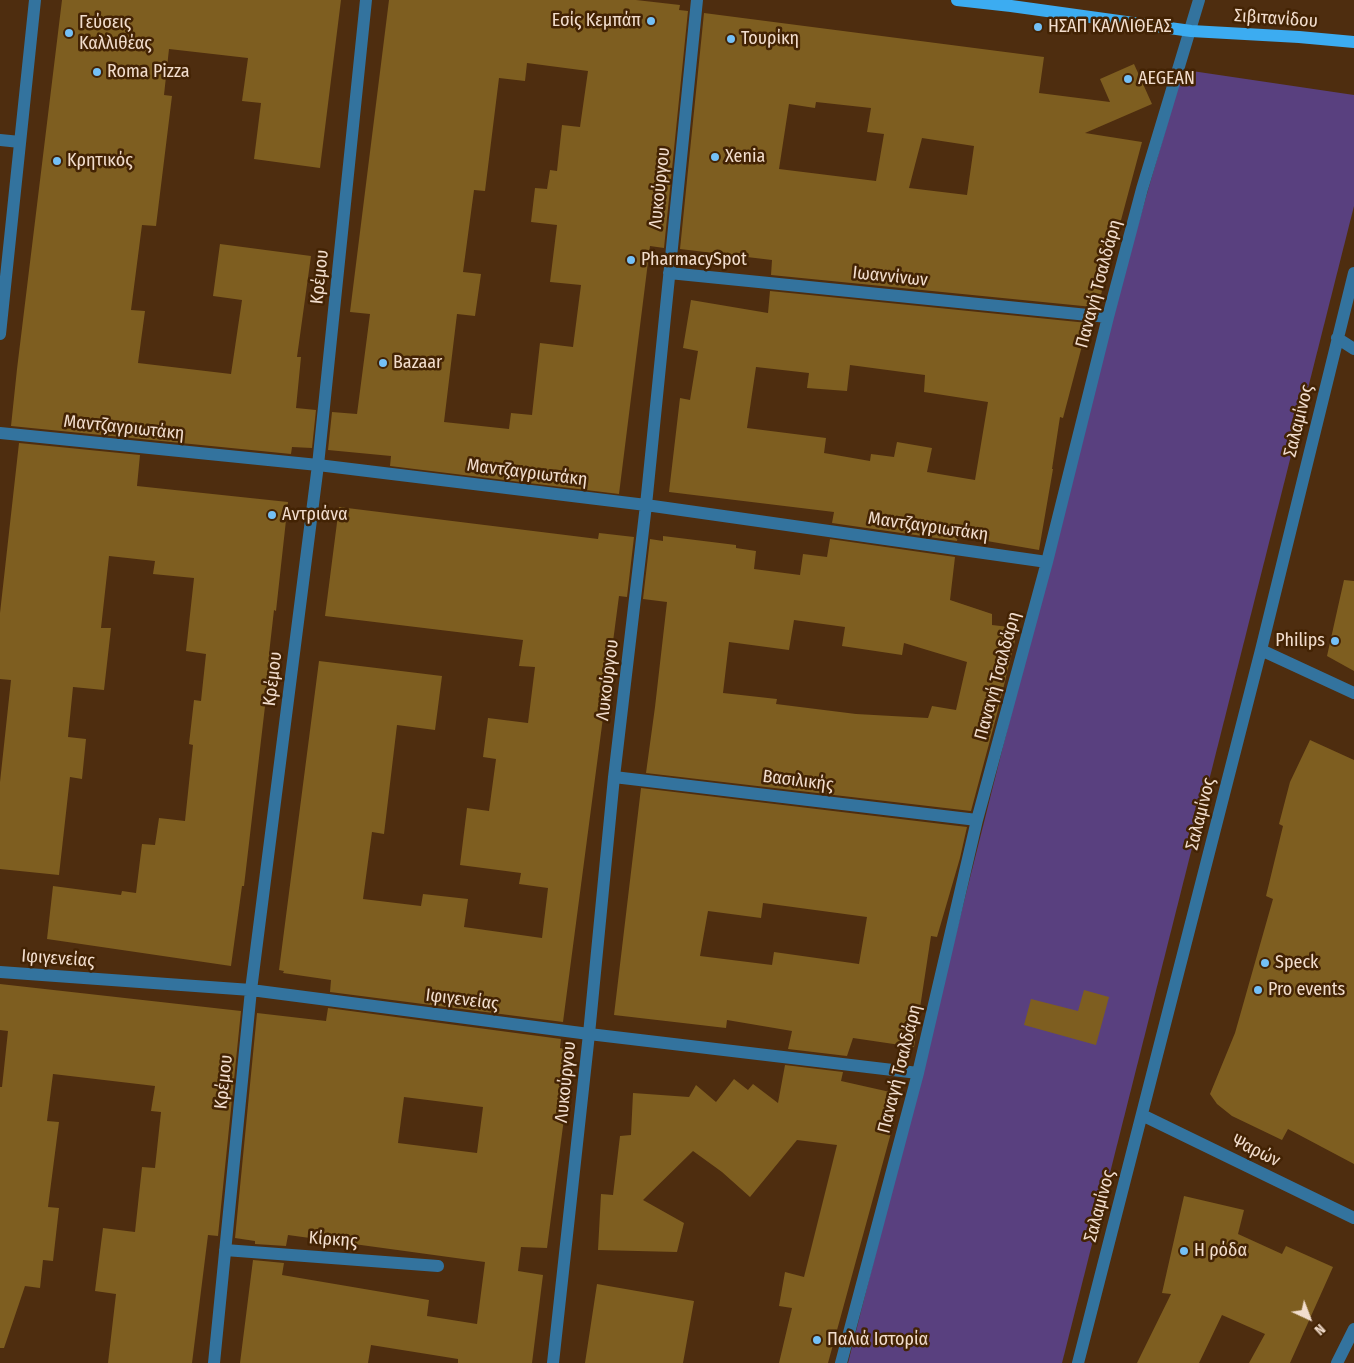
<!DOCTYPE html>
<meta charset="utf-8">
<style>
body{margin:0}
#map{position:relative;width:1354px;height:1363px;overflow:hidden;background:#4e2d0f;font-family:"Fira Sans Condensed",sans-serif}
canvas{display:block}
.north{position:absolute;left:1284px;top:1293px;width:50px;height:50px;-webkit-text-stroke:4px #432304;paint-order:stroke;rotate:137deg;font-size:14px;font-weight:700;line-height:20px;text-align:center;color:#f2ddcd}
.north::after{content:'';display:block;margin:auto;width:18px;height:22px;background:#f2ddcd;clip-path:polygon(50% 0,100% 100%,50% 72%,0 100%)}
</style>
<div id="map">
<canvas width="1354" height="1363"></canvas>
<div class="north">N</div>
</div>
<script>
const ctx = document.querySelector('canvas').getContext('2d');
ctx.lineJoin = 'round';
function paint(path, color) {
  ctx.fillStyle = color;
  ctx.fill(path, 'evenodd');
}
function strokePath(path, color, width, dash) {
  ctx.strokeStyle = color;
  ctx.lineWidth = width;
  ctx.lineCap = dash ? 'butt' : 'round';
  ctx.setLineDash(dash || []);
  ctx.stroke(path);
}
function write(font, color, halo, rows, align = 'center') {
  ctx.font = font + ' "Fira Sans Condensed",sans-serif';
  ctx.lineWidth = 5;
  ctx.setLineDash([]);
  ctx.textBaseline = 'middle';
  ctx.strokeStyle = halo;
  ctx.fillStyle = color;
  for (const [text, x, y, turn = 0] of rows) {
    ctx.save();
    ctx.translate(x, y);
    ctx.rotate((+turn || 0) * Math.PI / 180);
    ctx.textAlign = isNaN(turn) ? turn : align;
    if (halo) ctx.strokeText(text, 0, 0);
    ctx.fillText(text, 0, 0);
    ctx.restore();
  }
}
paint(new Path2D(`
 M 1192,71 L 1354,95 L 1354,206 L 1062,1363 L 848,1363 L 1109,325 L 1179,83 Z`), '#59407f');
paint(new Path2D(`
 M 62,0 L 341,0 L 320,168 L 254,159 L 261,103 L 242,101 L 248,58 L 169,49 L 164,95 L 172,96 L 156,226 L 142,225 L 131,310 L 145,311 L 138,363 L 231,374 L 242,300 L 213,296 L 220,244 L 311,256 L 297,357 L 301,357 L 296,408 L 316,410 L 312,448 L 292,447 L 291,454 L 11,426 L 17,369 Z
 M 389,0 L 636,0 L 680,5 L 679,10 L 688,11 L 664,248 L 650,246 L 619,494 L 390,466 L 391,456 L 328,450 L 332,412 L 357,414 L 370,314 L 350,312 ZM 527,63 L 588,71 L 580,127 L 562,125 L 557,171 L 550,170 L 547,189 L 535,188 L 531,222 L 557,225 L 550,282 L 581,285 L 573,347 L 540,343 L 532,415 L 511,413 L 509,429 L 444,422 L 457,314 L 475,316 L 481,274 L 463,272 L 474,190 L 485,191 L 499,78 L 525,81 Z
 M 704,13 L 1044,57 L 1039,93 L 1110,102 L 1100,79 L 1134,64 L 1152,104 L 1085,133 L 1142,142 L 1099,302 L 1094,302 L 1093,307 L 771,275 L 772,260 L 680,249 ZM 816,102 L 871,108 L 867,132 L 884,134 L 876,181 L 779,169 L 789,104 L 815,108 ZM 922,138 L 974,146 L 967,195 L 909,188 Z
 M 770,291 L 1088,323 L 1063,418 L 1060,417 L 1052,469 L 1053,469 L 1039,550 L 958,536 L 957,541 L 832,523 L 834,512 L 669,492 L 680,398 L 690,400 L 698,351 L 683,348 L 691,300 L 768,313 ZM 850,365 L 925,375 L 924,392 L 988,402 L 975,480 L 927,472 L 932,448 L 897,442 L 894,457 L 871,454 L 870,461 L 824,453 L 826,438 L 747,428 L 756,367 L 809,373 L 807,388 L 847,391 Z
 M 19,443 L 140,455 L 137,486 L 288,502 L 276,611 L 274,610 L 269,654 L 271,655 L 244,886 L 242,886 L 231,966 L 47,939 L 53,886 L 121,895 L 122,891 L 136,893 L 142,844 L 155,845 L 159,818 L 185,821 L 193,745 L 189,744 L 194,700 L 201,701 L 206,654 L 186,651 L 194,578 L 153,574 L 155,561 L 109,556 L 101,628 L 111,628 L 104,690 L 73,687 L 68,737 L 86,739 L 82,779 L 70,777 L 59,875 L 0,869 L 0,782 L 11,680 L 0,679 L 0,613 Z
 M 339,507 L 598,539 L 599,533 L 634,537 L 627,597 L 619,596 L 563,1022 L 330,992 L 331,980 L 283,973 L 284,971 L 279,970 L 319,661 L 442,676 L 435,730 L 397,725 L 384,834 L 372,832 L 363,899 L 421,906 L 423,894 L 468,899 L 464,927 L 542,938 L 548,888 L 519,884 L 521,873 L 460,865 L 467,808 L 489,811 L 496,759 L 483,757 L 488,718 L 528,723 L 535,667 L 519,666 L 523,640 L 325,616 Z
 M 663,536 L 736,545 L 736,548 L 756,551 L 754,569 L 800,575 L 803,554 L 827,557 L 830,539 L 955,557 L 950,600 L 992,614 L 992,625 L 1018,628 L 997,714 L 971,811 L 646,773 L 655,707 L 667,602 L 643,599 L 650,539 L 663,541 ZM 794,620 L 845,627 L 842,646 L 902,655 L 904,643 L 967,662 L 956,710 L 932,706 L 928,718 L 856,714 L 776,704 L 777,699 L 723,693 L 729,642 L 789,650 Z
 M 1344,580 L 1354,581 L 1354,671 L 1327,656 Z
 M 1310,740 L 1354,760 L 1354,1164 L 1288,1129 L 1282,1140 L 1232,1116 L 1217,1104 L 1210,1094 L 1235,1033 L 1273,899 L 1266,896 L 1283,826 L 1279,824 L 1290,782 Z
 M 641,788 L 967,827 L 960,858 L 937,937 L 931,936 L 914,1047 L 853,1038 L 847,1056 L 788,1049 L 792,1031 L 727,1020 L 726,1028 L 614,1015 ZM 763,903 L 867,917 L 859,964 L 774,952 L 772,965 L 700,956 L 708,911 L 761,918 Z
 M 0,984 L 241,1011 L 218,1236 L 208,1235 L 192,1363 L 108,1363 L 116,1294 L 95,1291 L 103,1228 L 135,1232 L 142,1167 L 155,1168 L 161,1112 L 151,1111 L 155,1086 L 53,1074 L 47,1121 L 59,1122 L 48,1207 L 59,1208 L 53,1261 L 43,1260 L 40,1288 L 25,1286 L 4,1348 L 0,1348 L 0,1087 L 2,1087 L 8,1031 L 0,1030 Z
 M 1084,990 L 1109,997 L 1096,1045 L 1024,1025 L 1031,999 L 1078,1011 Z
 M 328,1008 L 561,1039 L 560,1048 L 573,1050 L 547,1248 L 521,1247 L 518,1271 L 543,1275 L 532,1363 L 458,1363 L 458,1359 L 371,1345 L 368,1363 L 240,1363 L 253,1260 L 284,1263 L 282,1275 L 429,1300 L 427,1316 L 477,1324 L 485,1262 L 288,1235 L 286,1246 L 255,1244 L 255,1241 L 235,1238 L 257,1013 L 326,1021 ZM 404,1097 L 483,1107 L 477,1153 L 398,1143 Z
 M 785,1065 L 843,1072 L 841,1081 L 890,1092 L 886,1108 L 897,1111 L 828,1363 L 779,1363 L 792,1308 L 779,1306 L 785,1272 L 804,1277 L 837,1145 L 797,1140 L 750,1197 L 722,1172 L 693,1151 L 643,1200 L 684,1223 L 677,1252 L 598,1250 L 601,1194 L 613,1195 L 620,1136 L 631,1135 L 633,1093 L 689,1097 L 696,1085 L 716,1102 L 734,1079 L 748,1090 L 753,1084 L 778,1103 Z
 M 1184,1196 L 1244,1210 L 1238,1234 L 1282,1254 L 1286,1246 L 1333,1267 L 1290,1363 L 1249,1363 L 1265,1334 L 1222,1315 L 1199,1363 L 1137,1363 L 1171,1294 L 1162,1293 Z
 M 597,1284 L 694,1301 L 683,1363 L 585,1363 Z`), '#7e5e20');
strokePath(new Path2D(`
 M 0,140 L 20,142
 M 669,273 L 1108,317
 M 0,334 L 35,0
 M 1337,338 L 1354,349
 M 0,433 L 318,465 L 646,505 L 1047,562
 M 1261,650 L 1354,693
 M 614,777 L 977,820
 M 0,972 L 251,990 L 589,1034 L 918,1073
 M 1142,1115 L 1354,1218
 M 225,1250 L 438,1266
 M 214,1363 L 251,990 L 318,465 L 366,0
 M 553,1363 L 589,1034 L 614,777 L 646,505 L 697,0
 M 841,1363 L 918,1073 L 977,820 L 1047,562 L 1108,317 L 1142,189 L 1199,0
 M 1078,1363 L 1261,650 L 1354,273
 M 1337,1363 L 1354,1329`), '#33739e', 12);
strokePath(new Path2D(`
 M 957,0 L 1011,6 L 1191,31 L 1299,37 L 1354,42`), '#3cacf1', 12);
for (const [x, y, r, color] of [
 [651,21,5,"#74c0f6"],
 [1038,27,5,"#74c0f6"],
 [69,33,5,"#74c0f6"],
 [731,39,5,"#74c0f6"],
 [97,72,5,"#74c0f6"],
 [1128,79,5,"#74c0f6"],
 [715,157,5,"#74c0f6"],
 [57,161,5,"#74c0f6"],
 [631,260,5,"#74c0f6"],
 [383,363,5,"#74c0f6"],
 [272,515,5,"#74c0f6"],
 [1335,641,5,"#74c0f6"],
 [1265,963,5,"#74c0f6"],
 [1258,990,5,"#74c0f6"],
 [1184,1251,5,"#74c0f6"],
 [817,1340,5,"#74c0f6"]
]) {
  const dot = new Path2D();
  dot.arc(x, y, r, 0, 2 * Math.PI);
  ctx.fillStyle = color;
  ctx.fill(dot);
  strokePath(dot, '#432304', 2);
}
write('18px', '#f2ddcd', '#432304', [
 ["Σιβιτανίδου",1276,19,4],
 ["Λυκούργου",660,188,-84],
 ["Κρέμου",320,277,-84],
 ["Ιωαννίνων",890,277,6],
 ["Παναγή Τσαλδάρη",1099,284,-75],
 ["Σαλαμίνος",1299,421,-76],
 ["Μαντζαγριωτάκη",124,428,6],
 ["Μαντζαγριωτάκη",527,473,7],
 ["Μαντζαγριωτάκη",928,527,8],
 ["Παναγή Τσαλδάρη",998,676,-75],
 ["Κρέμου",273,679,-83],
 ["Λυκούργου",608,680,-83],
 ["Βασιλικής",798,781,7],
 ["Σαλαμίνος",1201,814,-76],
 ["Ιφιγενείας",58,959,4],
 ["Ιφιγενείας",462,1000,7],
 ["Παναγή Τσαλδάρη",900,1069,-76],
 ["Κρέμου",224,1082,-84],
 ["Λυκούργου",566,1082,-84],
 ["Ψαρών",1256,1151,26],
 ["Σαλαμίνος",1100,1206,-75],
 ["Κίρκης",333,1240,4]
]);
write('18px', '#f2ddcd', '#432304', [
 ["Εσίς Κεμπάπ",641,21,"right"],
 ["Γεύσεις",79,23],
 ["Καλλιθέας",79,44],
 ["ΗΣΑΠ ΚΑΛΛΙΘΕΑΣ",1048,27],
 ["Τουρίκη",741,39],
 ["Roma Pizza",107,72],
 ["AEGEAN",1138,79],
 ["Xenia",725,157],
 ["Κρητικός",67,161],
 ["PharmacySpot",641,260],
 ["Bazaar",393,363],
 ["Αντριάνα",282,515],
 ["Philips",1325,641,"right"],
 ["Speck",1275,963],
 ["Pro events",1268,990],
 ["Η ρόδα",1194,1251],
 ["Παλιά Ιστορία",827,1340]
], 'left');
</script>
